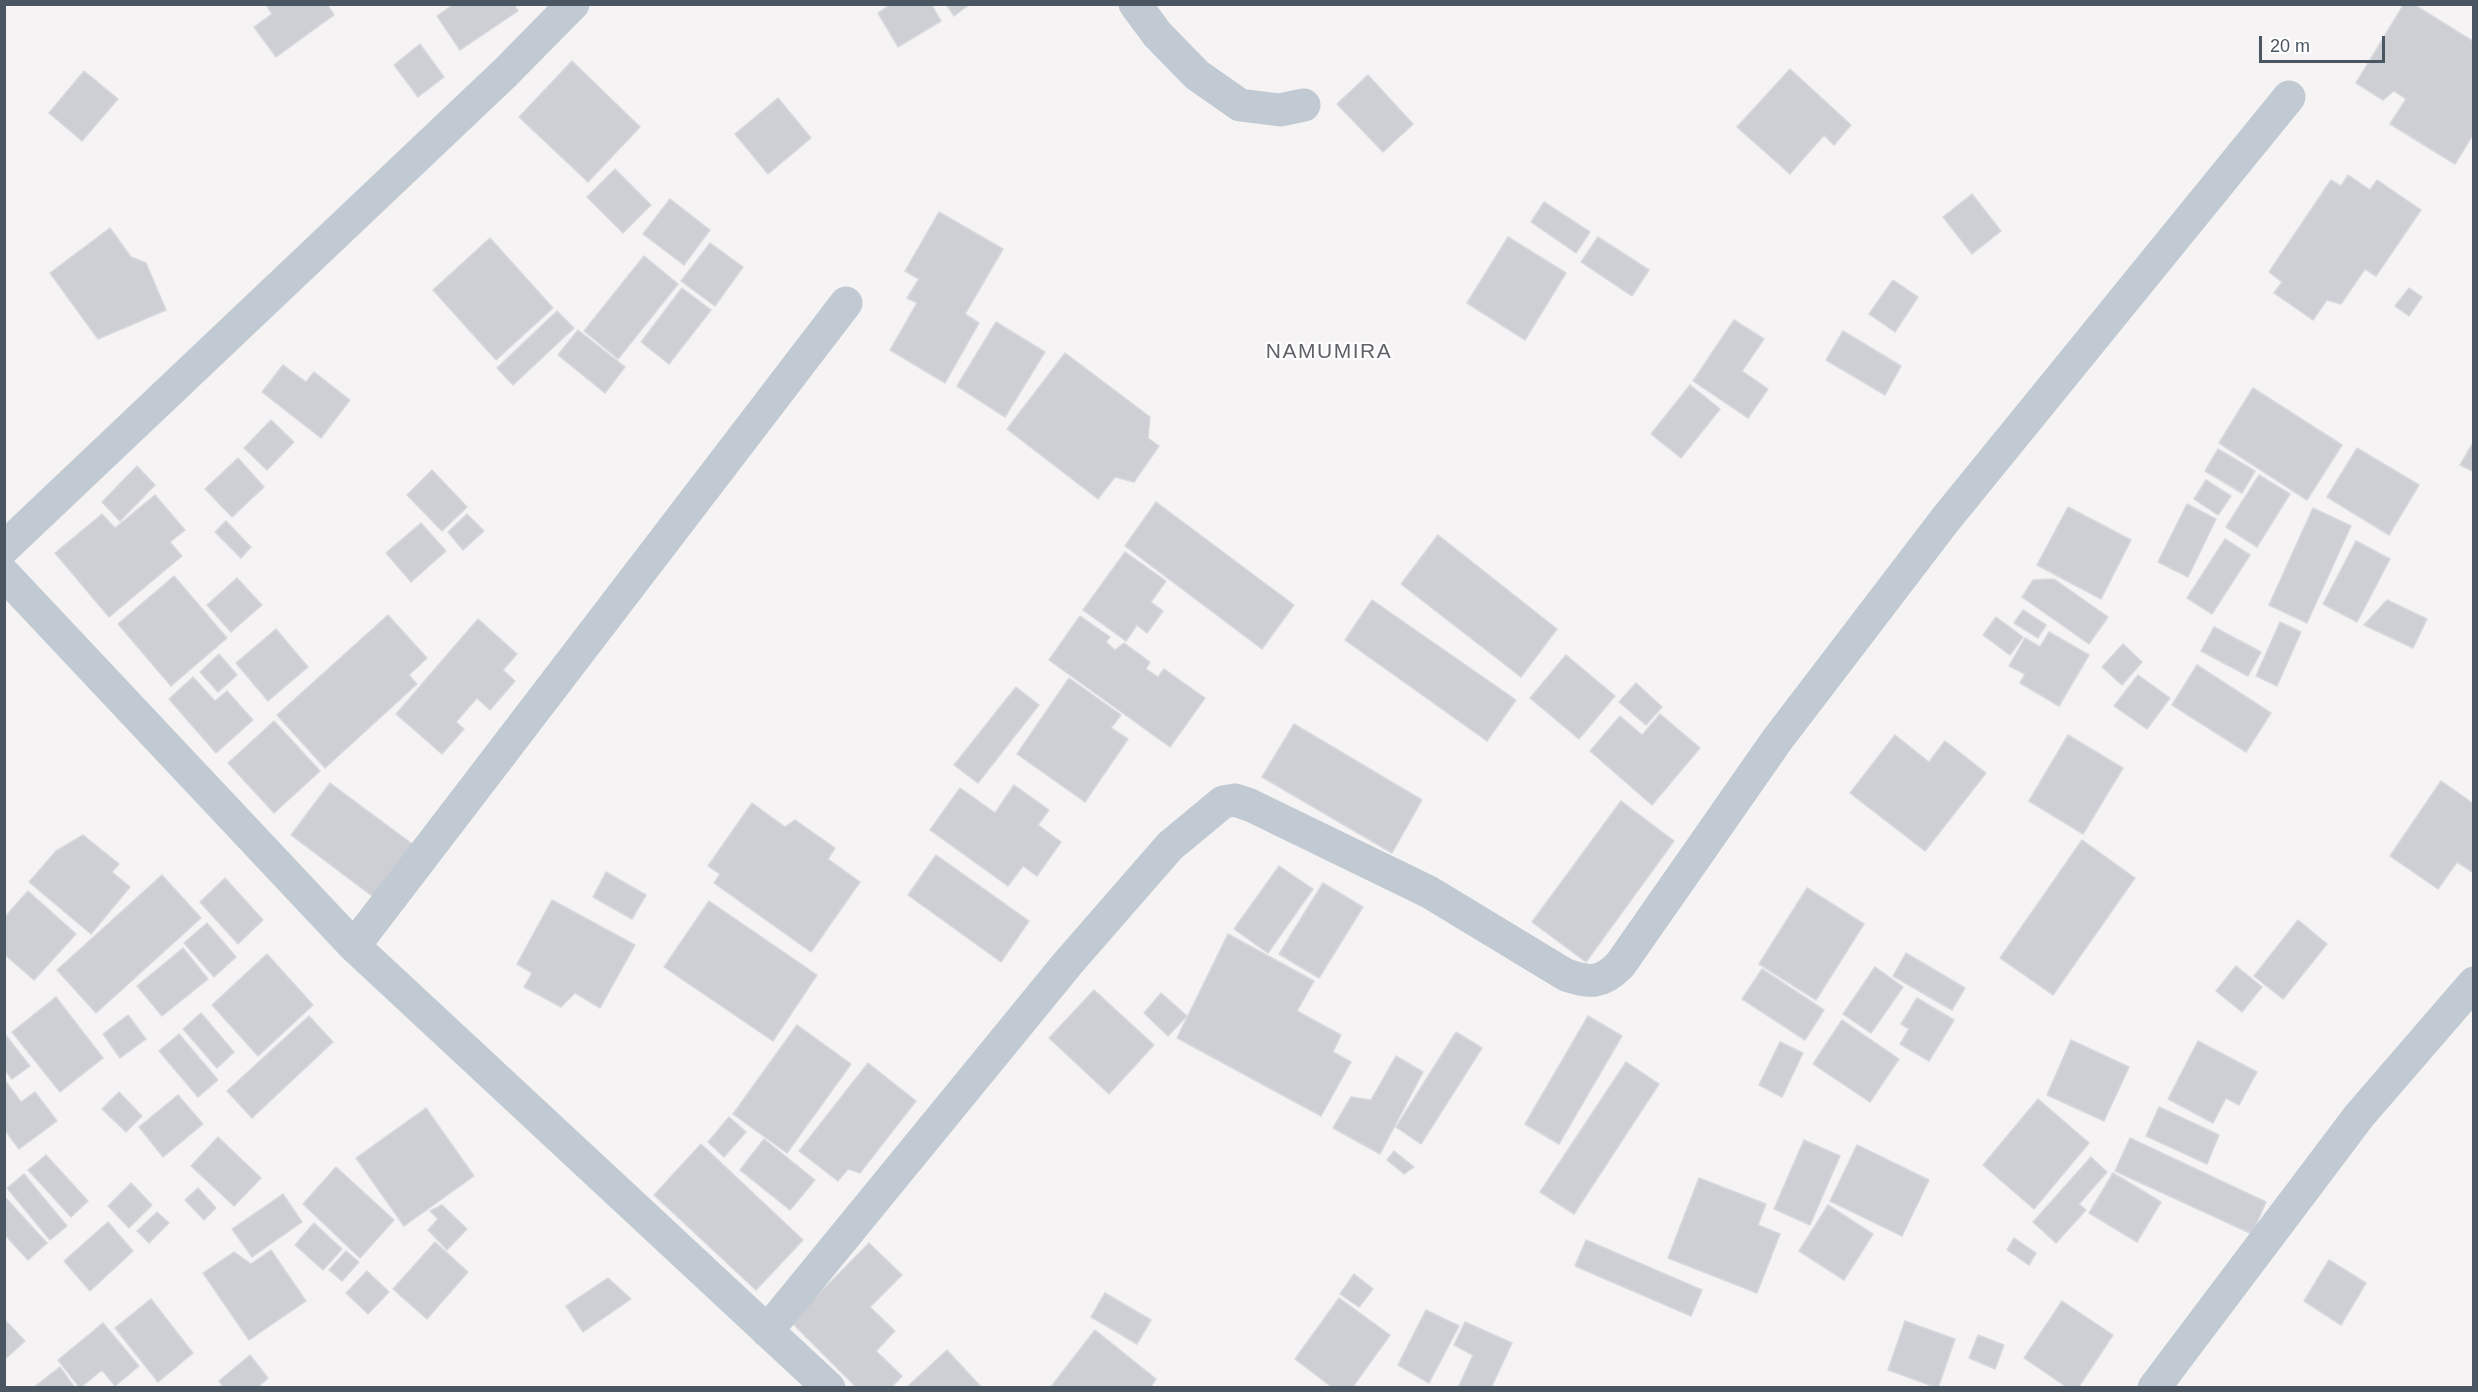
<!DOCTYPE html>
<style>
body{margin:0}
#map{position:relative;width:2478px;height:1392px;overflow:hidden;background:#f5f3f3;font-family:Helvetica,sans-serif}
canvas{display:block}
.frame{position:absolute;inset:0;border:6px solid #4a5661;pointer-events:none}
.scale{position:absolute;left:2259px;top:36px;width:126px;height:27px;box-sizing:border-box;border:3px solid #4a5661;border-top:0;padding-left:8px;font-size:18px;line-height:21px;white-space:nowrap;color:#4a5661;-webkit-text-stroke:4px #fff;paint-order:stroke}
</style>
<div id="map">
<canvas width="2478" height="1392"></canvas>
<div class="frame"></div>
<div class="scale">20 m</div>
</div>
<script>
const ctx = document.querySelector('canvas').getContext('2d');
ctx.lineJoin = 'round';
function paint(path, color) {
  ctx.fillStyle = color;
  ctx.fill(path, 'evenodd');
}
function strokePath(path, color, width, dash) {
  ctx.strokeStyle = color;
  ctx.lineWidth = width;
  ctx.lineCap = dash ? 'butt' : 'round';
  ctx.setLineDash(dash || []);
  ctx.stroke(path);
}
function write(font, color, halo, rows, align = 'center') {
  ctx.font = font + ' Helvetica,sans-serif';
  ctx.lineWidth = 4.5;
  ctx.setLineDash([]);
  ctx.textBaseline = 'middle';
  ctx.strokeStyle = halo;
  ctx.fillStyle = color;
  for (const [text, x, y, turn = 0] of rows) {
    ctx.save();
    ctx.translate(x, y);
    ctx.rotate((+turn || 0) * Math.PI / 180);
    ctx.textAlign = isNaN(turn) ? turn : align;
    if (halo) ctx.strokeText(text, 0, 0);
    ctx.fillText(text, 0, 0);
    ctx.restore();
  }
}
const building = new Path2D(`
 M 327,4 L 334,15 L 276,57 L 254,27 L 272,14 L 266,4 Z
 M 454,4 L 514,4 L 518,11 L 460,50 L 437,16 Z
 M 891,4 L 931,4 L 941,21 L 898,47 L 878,13 Z
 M 946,4 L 970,4 L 954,16 Z
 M 2404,4 L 2413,4 L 2474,42 L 2474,133 L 2455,164 L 2390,124 L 2406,99 L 2394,91 L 2383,100 L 2356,83 Z
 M 420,44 L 444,77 L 418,97 L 394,65 Z
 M 572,61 L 640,127 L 588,182 L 519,117 Z
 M 1790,69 L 1851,125 L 1834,145 L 1824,135 L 1790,174 L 1737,127 Z
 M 84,71 L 118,99 L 82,141 L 49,113 Z
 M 1368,75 L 1413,124 L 1383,152 L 1337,104 Z
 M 778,98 L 811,138 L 768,174 L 735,134 Z
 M 615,169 L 651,205 L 623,233 L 587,197 Z
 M 2348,175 L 2370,190 L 2377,180 L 2421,210 L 2376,276 L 2365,269 L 2341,304 L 2327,300 L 2313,320 L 2274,293 L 2282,282 L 2269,272 L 2331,180 L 2341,186 Z
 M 1972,194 L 2001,231 L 1972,254 L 1943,217 Z
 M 670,199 L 710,230 L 684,265 L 643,234 Z
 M 1544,202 L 1590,232 L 1576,253 L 1531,222 Z
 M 939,212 L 1003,249 L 965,314 L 979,323 L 945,383 L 890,350 L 917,303 L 907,298 L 919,279 L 905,271 Z
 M 110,228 L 131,257 L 146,263 L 166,310 L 98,339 L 50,273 Z
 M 1508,237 L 1566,273 L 1525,340 L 1467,303 Z
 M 1598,237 L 1649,270 L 1632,296 L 1581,262 Z
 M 490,238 L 553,308 L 496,360 L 433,290 Z
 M 710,243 L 743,267 L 715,306 L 681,281 Z
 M 644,256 L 678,284 L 618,359 L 584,331 Z
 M 1893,280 L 1918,297 L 1895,332 L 1869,314 Z
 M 682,288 L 711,310 L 669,364 L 641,342 Z
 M 2409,288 L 2422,297 L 2409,316 L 2395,306 Z
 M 557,311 L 574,328 L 513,385 L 497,368 Z
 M 1734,320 L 1764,339 L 1742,371 L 1768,389 L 1748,418 L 1693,381 Z
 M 996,322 L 1045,352 L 1005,417 L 957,386 Z
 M 578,330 L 625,367 L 605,393 L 558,355 Z
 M 1843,331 L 1901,366 L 1885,395 L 1826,360 Z
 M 1065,353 L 1150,417 L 1148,438 L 1159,446 L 1134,482 L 1115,477 L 1098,499 L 1007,429 Z
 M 283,365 L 306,382 L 314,372 L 350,400 L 321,438 L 262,392 Z
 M 1690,385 L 1720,409 L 1681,458 L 1651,434 Z
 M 2253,388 L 2342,445 L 2307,500 L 2219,443 Z
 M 271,420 L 294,442 L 267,470 L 244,448 Z
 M 2474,441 L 2474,472 L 2460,465 Z
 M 2357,448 L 2419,485 L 2389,535 L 2327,497 Z
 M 2218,449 L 2255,471 L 2242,493 L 2205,471 Z
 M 238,458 L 264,487 L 232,517 L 205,489 Z
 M 137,466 L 155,485 L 120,521 L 102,502 Z
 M 432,470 L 467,507 L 442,531 L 407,495 Z
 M 2259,475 L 2290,494 L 2257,547 L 2226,527 Z
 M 2206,480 L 2231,496 L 2218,515 L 2194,499 Z
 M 155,495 L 185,530 L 170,542 L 182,556 L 109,617 L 55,553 L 102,514 L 115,528 Z
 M 1156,502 L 1294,605 L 1262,649 L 1125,546 Z
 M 2187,504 L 2216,519 L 2188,577 L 2158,562 Z
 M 2068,507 L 2131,540 L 2101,599 L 2037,565 Z
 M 2313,508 L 2351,526 L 2307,623 L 2269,605 Z
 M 467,514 L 484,531 L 463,550 L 448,532 Z
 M 226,521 L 251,547 L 241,558 L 215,532 Z
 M 421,523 L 446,551 L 411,582 L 386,553 Z
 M 1438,535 L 1557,629 L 1521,677 L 1401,584 Z
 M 2225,539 L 2250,555 L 2212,614 L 2187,598 Z
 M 2356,541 L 2390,559 L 2357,622 L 2323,604 Z
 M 1125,552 L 1166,581 L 1151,602 L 1163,611 L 1147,633 L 1137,625 L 1126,641 L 1083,610 Z
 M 174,576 L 227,638 L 171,686 L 118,624 Z
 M 237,578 L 262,605 L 231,632 L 207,605 Z
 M 2054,579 L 2108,617 L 2089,644 L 2022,597 L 2033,580 Z
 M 1372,600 L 1516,700 L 1487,741 L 1345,640 Z
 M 2387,600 L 2427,619 L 2413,648 L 2364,625 Z
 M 2023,610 L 2046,625 L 2038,638 L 2014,623 Z
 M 388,615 L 427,658 L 409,675 L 417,684 L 325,768 L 277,715 Z
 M 1080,616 L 1110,637 L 1106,642 L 1115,650 L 1124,643 L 1150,662 L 1146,669 L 1158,677 L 1164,669 L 1205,698 L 1170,747 L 1049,660 Z
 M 1996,617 L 2023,637 L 2010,655 L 1983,635 Z
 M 478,619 L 517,654 L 503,670 L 515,681 L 490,710 L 477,698 L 456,722 L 464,729 L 442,754 L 396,714 Z
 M 2280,622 L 2301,632 L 2277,686 L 2256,676 Z
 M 2214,627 L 2261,652 L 2248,676 L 2201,651 Z
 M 276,629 L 308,667 L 268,701 L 236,663 Z
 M 2049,632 L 2089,655 L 2059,706 L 2020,683 L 2025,674 L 2009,666 L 2025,638 L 2040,647 Z
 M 2123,644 L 2142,662 L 2122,685 L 2102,667 Z
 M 219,654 L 237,675 L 218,692 L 200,672 Z
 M 1566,655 L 1615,696 L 1579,739 L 1530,698 Z
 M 2197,665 L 2271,713 L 2246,752 L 2172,705 Z
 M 2138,675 L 2170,698 L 2147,729 L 2114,706 Z
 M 193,677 L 215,701 L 227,691 L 253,720 L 216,753 L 169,699 Z
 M 1069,678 L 1121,715 L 1111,728 L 1128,739 L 1085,802 L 1017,754 Z
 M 1636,683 L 1662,707 L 1646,725 L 1619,702 Z
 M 1016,687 L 1039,705 L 978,783 L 954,765 Z
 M 1660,714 L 1700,748 L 1652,805 L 1590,751 L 1620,716 L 1642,735 Z
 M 274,721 L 320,771 L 274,813 L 228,763 Z
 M 1294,724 L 1422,800 L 1392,853 L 1262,777 Z
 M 1895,735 L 1929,762 L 1945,741 L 1986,773 L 1925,851 L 1850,793 Z
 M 2068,735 L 2123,768 L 2083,834 L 2029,801 Z
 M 2441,781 L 2474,804 L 2474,873 L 2457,862 L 2438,889 L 2390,856 Z
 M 330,783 L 419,849 L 380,902 L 291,835 Z
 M 1014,785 L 1049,810 L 1038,825 L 1061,842 L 1037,876 L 1023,866 L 1008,886 L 930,830 L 960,788 L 995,813 Z
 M 1621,801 L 1674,841 L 1586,962 L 1532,922 Z
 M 752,803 L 785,827 L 795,820 L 835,848 L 828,859 L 860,882 L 811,952 L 714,883 L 720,874 L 708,866 Z
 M 83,835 L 119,864 L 112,872 L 130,887 L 91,934 L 29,882 L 56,851 Z
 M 2082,840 L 2135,878 L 2053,995 L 2000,958 Z
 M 936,855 L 1029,921 L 1001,962 L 908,895 Z
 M 1279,866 L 1313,889 L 1268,953 L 1234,929 Z
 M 606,872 L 646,895 L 632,919 L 593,897 Z
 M 162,875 L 201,918 L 96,1013 L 57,970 Z
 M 225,878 L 263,920 L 238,944 L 200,902 Z
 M 1323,883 L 1363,907 L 1319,978 L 1279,954 Z
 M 1807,888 L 1864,924 L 1816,1000 L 1759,964 Z
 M 28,891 L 76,934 L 34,980 L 4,954 L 4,918 Z
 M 552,900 L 635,945 L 600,1008 L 575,993 L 561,1007 L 524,987 L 532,973 L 517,964 Z
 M 709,901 L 817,975 L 773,1041 L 664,967 Z
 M 2298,920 L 2327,944 L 2283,999 L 2254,976 Z
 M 207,923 L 236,957 L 214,977 L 184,943 Z
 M 1228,934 L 1314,981 L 1297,1011 L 1341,1035 L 1333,1052 L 1351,1062 L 1321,1116 L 1177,1038 Z
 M 183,948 L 208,979 L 162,1016 L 137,986 Z
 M 1906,953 L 1965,988 L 1952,1010 L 1893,976 Z
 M 267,954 L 313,1005 L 258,1056 L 212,1005 Z
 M 2236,966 L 2262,987 L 2242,1012 L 2216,991 Z
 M 1875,967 L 1903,987 L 1871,1033 L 1843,1014 Z
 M 1762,969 L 1824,1010 L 1805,1040 L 1742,999 Z
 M 1094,990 L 1154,1045 L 1109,1094 L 1049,1038 Z
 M 1161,993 L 1187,1016 L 1168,1036 L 1144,1013 Z
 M 56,997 L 103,1058 L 60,1092 L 12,1032 Z
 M 1917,998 L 1954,1020 L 1929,1061 L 1900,1044 L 1909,1029 L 1901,1024 Z
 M 201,1013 L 234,1052 L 217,1068 L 183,1029 Z
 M 128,1015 L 146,1039 L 120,1058 L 103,1034 Z
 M 309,1016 L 333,1042 L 252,1118 L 227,1091 Z
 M 1588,1016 L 1622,1036 L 1559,1144 L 1525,1124 Z
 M 1842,1020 L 1899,1059 L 1870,1102 L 1813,1064 Z
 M 797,1025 L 851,1064 L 787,1153 L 733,1114 Z
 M 1456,1032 L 1482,1048 L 1421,1144 L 1396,1127 Z
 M 4,1033 L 30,1066 L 12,1079 L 4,1069 Z
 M 179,1034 L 218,1080 L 198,1097 L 159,1051 Z
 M 2071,1040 L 2129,1067 L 2104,1121 L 2047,1095 Z
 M 2198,1041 L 2257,1072 L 2239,1105 L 2226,1098 L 2213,1123 L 2168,1099 Z
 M 1780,1042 L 1803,1053 L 1782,1097 L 1759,1085 Z
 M 1396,1056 L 1423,1072 L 1380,1154 L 1333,1128 L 1351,1097 L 1371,1100 Z
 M 1626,1062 L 1659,1084 L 1574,1214 L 1540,1192 Z
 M 868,1063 L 916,1101 L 860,1173 L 848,1169 L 838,1181 L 799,1151 Z
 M 4,1079 L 21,1102 L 35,1092 L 57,1121 L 19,1149 L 4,1129 Z
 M 119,1092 L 142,1116 L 126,1132 L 102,1109 Z
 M 178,1095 L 203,1124 L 163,1157 L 139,1127 Z
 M 2038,1099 L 2089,1143 L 2034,1209 L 1983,1165 Z
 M 2159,1107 L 2219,1135 L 2207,1164 L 2146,1136 Z
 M 426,1108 L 474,1176 L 404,1226 L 356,1158 Z
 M 729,1117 L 746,1132 L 724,1157 L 708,1142 Z
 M 218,1137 L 261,1178 L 234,1206 L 191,1166 Z
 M 2130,1138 L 2266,1202 L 2252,1234 L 2115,1171 Z
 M 764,1139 L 815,1180 L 790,1210 L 740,1170 Z
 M 1804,1140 L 1840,1156 L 1810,1225 L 1774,1209 Z
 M 701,1144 L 803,1240 L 756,1290 L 654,1195 Z
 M 1857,1145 L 1929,1180 L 1902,1236 L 1830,1201 Z
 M 1394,1151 L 1414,1167 L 1404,1174 L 1387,1160 Z
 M 46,1155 L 88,1201 L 71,1217 L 28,1170 Z
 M 2091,1157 L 2107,1172 L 2079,1204 L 2086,1210 L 2056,1243 L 2033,1222 Z
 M 336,1167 L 394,1220 L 360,1258 L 303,1204 Z
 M 2113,1173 L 2161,1202 L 2137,1242 L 2089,1213 Z
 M 24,1174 L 67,1226 L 50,1240 L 7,1188 Z
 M 1699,1178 L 1766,1204 L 1758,1225 L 1780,1234 L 1757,1293 L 1668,1258 Z
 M 131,1183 L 152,1205 L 129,1228 L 108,1206 Z
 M 198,1188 L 216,1208 L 204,1220 L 185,1200 Z
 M 283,1194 L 302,1222 L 252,1257 L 232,1229 Z
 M 4,1196 L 47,1243 L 28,1260 L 4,1234 Z
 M 442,1205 L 467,1229 L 447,1250 L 428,1230 L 438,1219 L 430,1211 Z
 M 1828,1205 L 1873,1234 L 1844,1280 L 1799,1251 Z
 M 157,1212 L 169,1223 L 149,1243 L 137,1231 Z
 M 108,1222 L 133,1251 L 90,1291 L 64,1261 Z
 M 314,1223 L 342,1249 L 323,1270 L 295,1245 Z
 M 2014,1238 L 2036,1253 L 2029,1265 L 2007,1250 Z
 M 1586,1240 L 1702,1290 L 1691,1316 L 1575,1266 Z
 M 435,1242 L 468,1272 L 427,1319 L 393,1289 Z
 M 869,1243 L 902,1275 L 870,1307 L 895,1331 L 876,1351 L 902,1376 L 891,1388 L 857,1388 L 791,1322 Z
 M 271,1250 L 306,1301 L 249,1340 L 203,1273 L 234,1252 L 251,1264 Z
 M 346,1251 L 359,1262 L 342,1281 L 329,1270 Z
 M 2329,1260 L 2366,1283 L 2341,1325 L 2304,1301 Z
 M 367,1271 L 389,1292 L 368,1314 L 346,1293 Z
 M 1354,1274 L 1373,1289 L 1359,1307 L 1340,1294 Z
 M 608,1278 L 631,1299 L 583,1332 L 566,1306 Z
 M 1105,1293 L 1151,1320 L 1137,1344 L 1091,1317 Z
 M 1339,1298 L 1390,1335 L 1352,1388 L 1333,1388 L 1295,1359 Z
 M 151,1299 L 193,1353 L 158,1382 L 115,1328 Z
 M 2062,1301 L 2113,1335 L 2078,1388 L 2068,1388 L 2024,1358 Z
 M 1426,1310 L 1459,1326 L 1429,1383 L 1398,1365 Z
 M 4,1319 L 25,1341 L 4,1360 Z
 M 1905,1321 L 1955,1339 L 1938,1388 L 1888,1370 Z
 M 1465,1322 L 1512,1343 L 1491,1388 L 1458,1388 L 1473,1355 L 1454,1345 Z
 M 103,1323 L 139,1366 L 115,1386 L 102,1370 L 80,1388 L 58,1360 Z
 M 1095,1330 L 1156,1379 L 1150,1388 L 1050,1388 Z
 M 1978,1335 L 2004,1345 L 1995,1369 L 1969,1358 Z
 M 947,1350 L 982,1388 L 906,1388 Z
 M 250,1355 L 268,1378 L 257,1388 L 224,1388 L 219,1381 Z
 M 60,1367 L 75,1388 L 33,1388 Z`);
paint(building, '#cdcfd5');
strokePath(building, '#d7d9de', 1.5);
strokePath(new Path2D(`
 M 1135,4 L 1157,34 L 1197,75 L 1240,105 L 1280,110 L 1304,105
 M 4,548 L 505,73 L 573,4
 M 4,574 L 354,946 L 829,1388
 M 354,946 L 846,303
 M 767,1331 L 1068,963 L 1170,846 L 1223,802 L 1235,800 L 1250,805 L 1429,892 L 1566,975 C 1590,983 1601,984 1620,965 L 1777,740 L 1945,520 L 2289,97
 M 2154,1388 L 2359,1116 L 2474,983`), '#c1cad2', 33);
ctx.letterSpacing = '1.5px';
write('21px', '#5f6368', '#fff', [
 ["NAMUMIRA",1329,352]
]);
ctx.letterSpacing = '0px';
</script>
